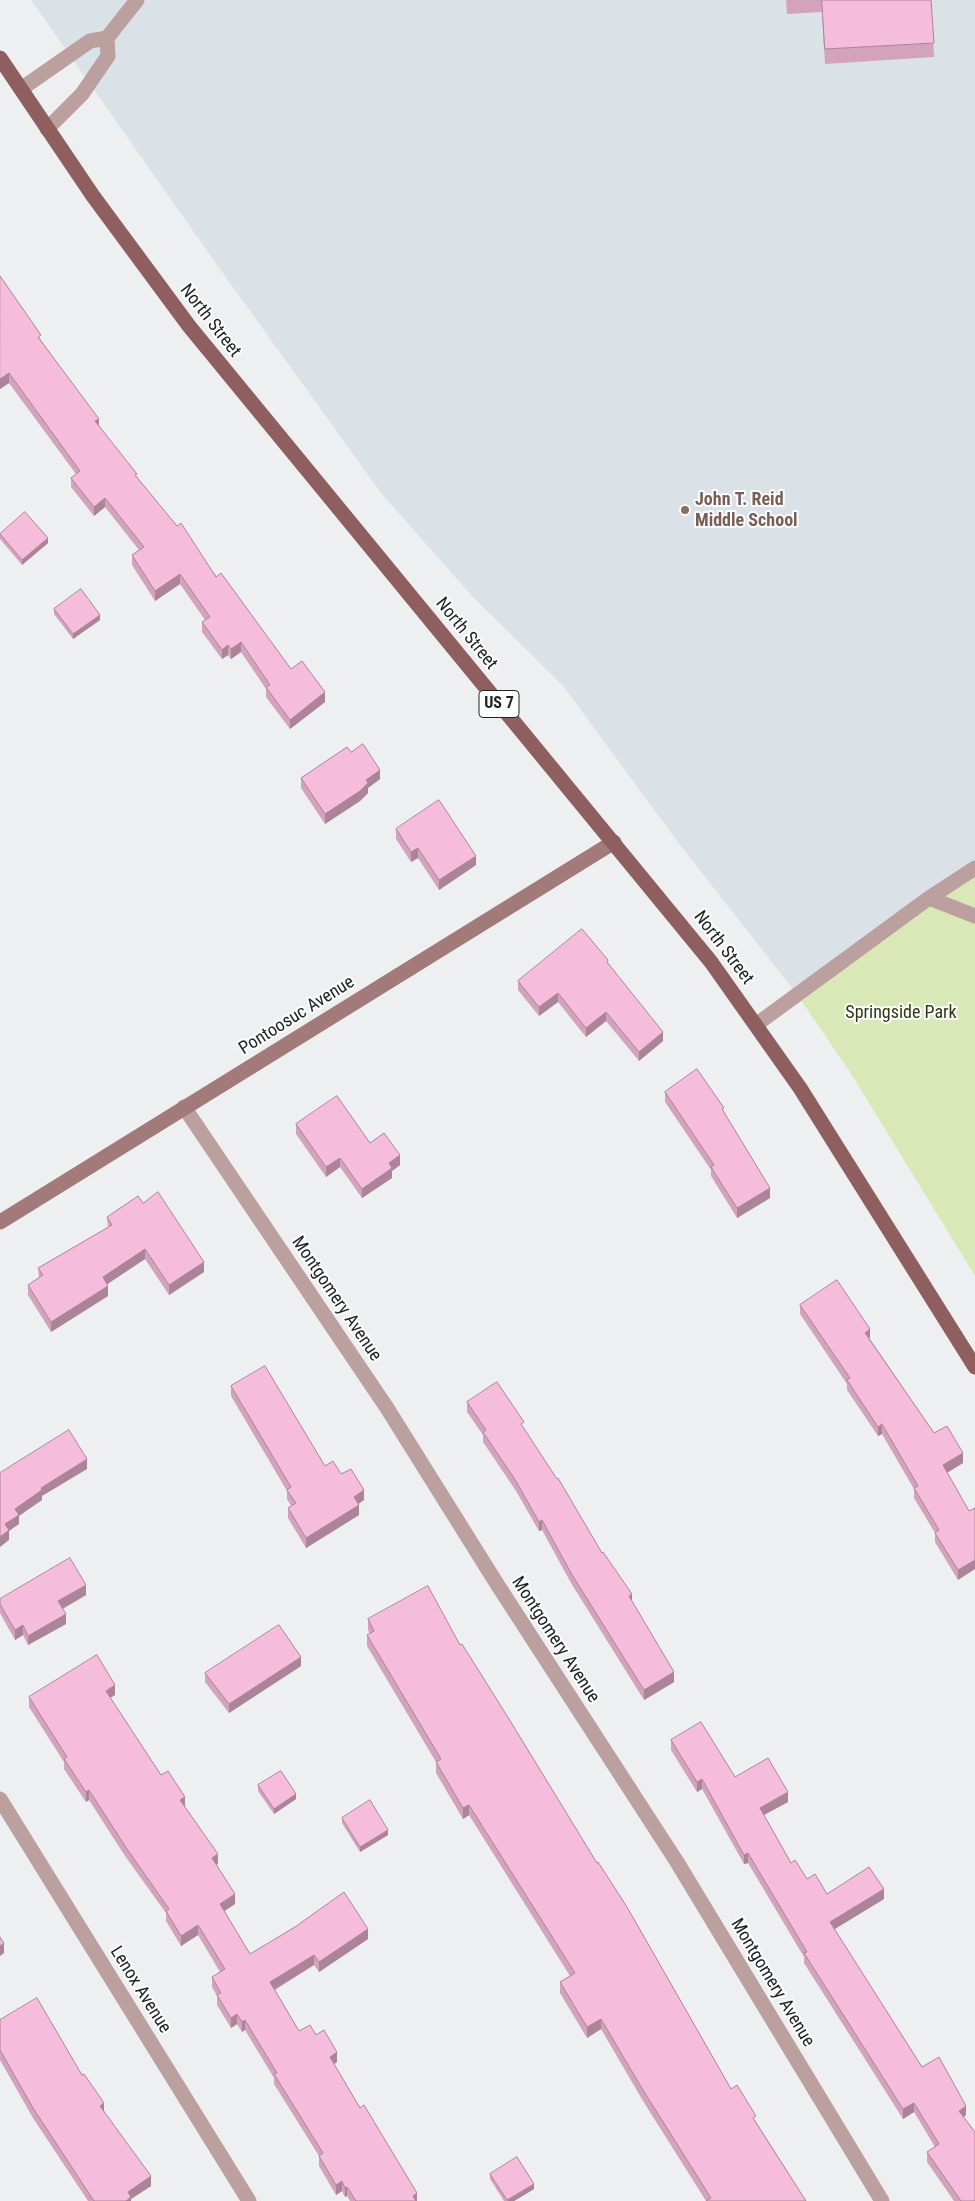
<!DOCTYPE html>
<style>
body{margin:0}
canvas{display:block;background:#eeeff0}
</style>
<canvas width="975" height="2201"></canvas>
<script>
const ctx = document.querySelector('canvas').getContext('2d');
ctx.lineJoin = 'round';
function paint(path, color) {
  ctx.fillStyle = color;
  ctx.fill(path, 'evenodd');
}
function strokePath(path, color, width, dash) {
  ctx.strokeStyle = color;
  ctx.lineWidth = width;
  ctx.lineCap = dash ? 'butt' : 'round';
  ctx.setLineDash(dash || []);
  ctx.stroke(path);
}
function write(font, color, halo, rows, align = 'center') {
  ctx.font = font + ' "Roboto Condensed",sans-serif';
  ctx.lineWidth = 4;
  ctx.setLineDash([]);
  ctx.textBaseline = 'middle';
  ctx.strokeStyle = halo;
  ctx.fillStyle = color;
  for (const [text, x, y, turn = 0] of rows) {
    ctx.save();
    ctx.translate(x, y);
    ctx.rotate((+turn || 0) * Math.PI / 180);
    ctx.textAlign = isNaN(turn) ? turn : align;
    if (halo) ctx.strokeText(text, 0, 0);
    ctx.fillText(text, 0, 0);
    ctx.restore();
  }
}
paint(new Path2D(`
 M 31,0 L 975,0 L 975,872 L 796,993 L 677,841 L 564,687 L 472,596 L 381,493 L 217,265 Z`), '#dae2e8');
paint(new Path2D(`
 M 975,872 L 975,1276 L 850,1072 L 796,993 Z`), '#dae8b7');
strokePath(new Path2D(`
 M 21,89 L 90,41 L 107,38 L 137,0
 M 47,129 L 82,94 L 108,56 L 107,38
 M 929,898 L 975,916
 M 757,1024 L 929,898 L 975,868`), '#bca09f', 15);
strokePath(new Path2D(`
 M 184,1107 L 387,1408 L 497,1584 L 677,1862 L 882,2201
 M 0,1799 L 249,2201`), '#bca09f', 15);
strokePath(new Path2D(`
 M 0,1222 L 614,842`), '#a27a79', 15);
strokePath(new Path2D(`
 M 0,58 L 93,196 L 189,326 L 711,962 L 800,1088 L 975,1367`), '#8e5f5e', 15);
paint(new Path2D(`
 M 786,0 L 931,0 L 934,57 L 825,64 L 822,12 L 787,14 Z
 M 0,276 L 41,340 L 99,426 L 137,477 L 291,669 L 325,702 L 290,729 L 266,697 L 266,689 L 241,652 L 231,659 L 228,655 L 222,659 L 202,632 L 202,622 L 205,620 L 180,584 L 155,601 L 132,565 L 132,555 L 139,550 L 105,507 L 94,516 L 71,487 L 71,478 L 76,474 L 9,383 L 0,389 Z
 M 0,534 L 48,543 L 22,565 L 0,539 Z
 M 54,609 L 100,620 L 73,639 L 54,614 Z
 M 351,752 L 380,779 L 368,788 L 368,793 L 360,801 L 325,824 L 301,788 L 301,778 Z
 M 396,829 L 476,865 L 439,890 L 418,858 L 411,862 L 396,839 Z
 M 608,963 L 663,1041 L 639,1061 L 606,1021 L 586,1037 L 558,1002 L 539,1016 L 518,990 L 518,981 Z
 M 665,1092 L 724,1112 L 770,1198 L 737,1218 L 711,1176 L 711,1170 L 665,1102 Z
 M 296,1124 L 370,1143 L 400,1165 L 392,1171 L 392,1178 L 362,1198 L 340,1167 L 326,1177 L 296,1134 Z
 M 143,1203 L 204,1272 L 169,1295 L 145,1259 L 107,1284 L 108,1296 L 51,1332 L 28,1295 L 28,1285 L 39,1278 L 38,1268 L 108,1228 L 107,1217 Z
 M 800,1305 L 870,1339 L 934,1433 L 963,1463 L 947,1473 L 969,1511 L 958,1580 L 935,1542 L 935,1533 L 914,1498 L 914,1489 L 882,1434 L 878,1436 L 847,1390 L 847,1384 L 800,1314 Z
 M 231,1386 L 325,1466 L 341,1474 L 364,1500 L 358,1504 L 359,1515 L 306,1548 L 288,1518 L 288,1508 L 291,1506 L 287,1499 L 287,1491 L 231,1396 Z
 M 467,1402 L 524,1429 L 632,1602 L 674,1682 L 644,1700 L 571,1583 L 542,1530 L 539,1531 L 516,1491 L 483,1442 L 483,1435 L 467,1412 Z
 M 86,1595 L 63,1609 L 66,1624 L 28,1645 L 23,1635 L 15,1640 L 0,1613 L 0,1599 Z
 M 368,1619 L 460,1645 L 731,2089 L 756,2122 L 806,2201 L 706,2201 L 643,2101 L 601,2029 L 587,2038 L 560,1993 L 560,1982 L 570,1976 L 469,1815 L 463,1819 L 436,1773 L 436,1762 L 367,1646 L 367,1635 L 370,1634 L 368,1630 Z
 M 301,1666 L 229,1713 L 205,1682 L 205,1673 Z
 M 115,1695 L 110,1698 L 161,1775 L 185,1806 L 218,1863 L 217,1865 L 235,1904 L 224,1911 L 250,1954 L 368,1939 L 319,1972 L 314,1965 L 275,1990 L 299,2031 L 316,2035 L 337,2062 L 334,2064 L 360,2108 L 417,2201 L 350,2201 L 347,2196 L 345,2197 L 342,2191 L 336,2195 L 319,2166 L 319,2156 L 274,2084 L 274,2078 L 245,2030 L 242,2032 L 237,2024 L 231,2028 L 217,2005 L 217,1996 L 212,1987 L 212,1977 L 220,1972 L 198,1935 L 181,1946 L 166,1921 L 166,1913 L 125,1856 L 89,1800 L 86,1802 L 64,1769 L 64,1762 L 29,1707 L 29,1697 Z
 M 671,1740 L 735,1777 L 788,1802 L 764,1815 L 791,1863 L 807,1879 L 827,1894 L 884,1899 L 834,1929 L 922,2067 L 966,2115 L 964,2117 L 975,2201 L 954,2201 L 927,2162 L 927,2152 L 935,2147 L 914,2112 L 903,2119 L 804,1963 L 804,1957 L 748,1863 L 744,1864 L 702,1789 L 697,1792 L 671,1750 Z
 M 258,1785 L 296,1799 L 274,1814 L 258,1791 Z
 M 342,1818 L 388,1835 L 360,1852 L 342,1823 Z
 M 0,2020 L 104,2111 L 151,2186 L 131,2199 L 131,2201 L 88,2201 L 33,2118 L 0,2060 Z
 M 490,2174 L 534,2189 L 514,2201 L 504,2201 L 490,2179 Z`), '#d3a3bc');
paint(new Path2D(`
 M 9,373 L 9,383 L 0,389 L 0,379 Z
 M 99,419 L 99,428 L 95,421 Z
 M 105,498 L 105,507 L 94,516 L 94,507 Z
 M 48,538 L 48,543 L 22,565 L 22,560 Z
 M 180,574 L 180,584 L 155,601 L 155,591 Z
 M 100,615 L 100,620 L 73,639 L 73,634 Z
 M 241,642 L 241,652 L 231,659 L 231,649 Z
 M 228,645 L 228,655 L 222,659 L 222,650 Z
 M 325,692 L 325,702 L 290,729 L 290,720 Z
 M 380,770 L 380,779 L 368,788 L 368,793 L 360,801 L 325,824 L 325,814 L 366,780 Z
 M 418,848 L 418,858 L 411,862 L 411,852 Z
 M 476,856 L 476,865 L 439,890 L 439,880 Z
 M 558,993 L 558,1002 L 539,1016 L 539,1007 Z
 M 606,1012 L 606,1021 L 586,1037 L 586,1028 Z
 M 663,1032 L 663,1041 L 639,1061 L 639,1052 Z
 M 400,1155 L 400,1165 L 392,1171 L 392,1178 L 362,1198 L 362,1189 L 389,1163 Z
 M 340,1158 L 340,1167 L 326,1177 L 326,1167 Z
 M 770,1188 L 770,1198 L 737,1218 L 737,1208 Z
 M 145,1249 L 145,1259 L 103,1287 L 103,1277 Z
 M 204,1262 L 204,1272 L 169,1295 L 169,1285 Z
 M 108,1286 L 108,1296 L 51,1332 L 51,1322 Z
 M 870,1329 L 870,1339 L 865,1333 Z
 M 882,1424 L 882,1434 L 878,1436 L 878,1427 Z
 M 963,1453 L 963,1463 L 943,1475 L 943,1465 Z
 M 87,1459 L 87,1469 L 42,1496 L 42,1500 L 19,1516 L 19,1524 L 9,1531 L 9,1540 L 0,1547 L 0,1537 L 5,1524 L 15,1509 L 41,1488 Z
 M 364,1490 L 364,1500 L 354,1507 L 354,1497 Z
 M 359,1505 L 359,1515 L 306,1548 L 306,1538 Z
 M 542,1520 L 542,1530 L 539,1531 L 539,1522 Z
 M 975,1560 L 975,1569 L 958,1580 L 958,1570 Z
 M 86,1585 L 86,1595 L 58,1611 L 58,1601 Z
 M 632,1594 L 632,1604 L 629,1596 Z
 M 66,1614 L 66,1624 L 28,1645 L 28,1636 Z
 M 23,1625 L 23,1635 L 15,1640 L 15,1630 Z
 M 301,1657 L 301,1666 L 229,1713 L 229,1704 Z
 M 674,1672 L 674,1682 L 644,1700 L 644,1690 Z
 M 115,1685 L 115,1695 L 106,1700 L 106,1691 Z
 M 702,1779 L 702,1789 L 697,1792 L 697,1782 Z
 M 89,1790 L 89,1800 L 86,1802 L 86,1792 Z
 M 788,1792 L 788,1802 L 760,1817 L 760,1808 Z
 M 296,1794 L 296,1799 L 274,1814 L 274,1809 Z
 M 185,1797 L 185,1807 L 180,1800 Z
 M 469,1805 L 469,1815 L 463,1819 L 463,1808 Z
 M 388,1830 L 388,1835 L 360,1852 L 360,1847 Z
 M 748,1853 L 748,1863 L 744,1864 L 744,1855 Z
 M 218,1854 L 218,1863 L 212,1868 L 212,1858 Z
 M 884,1889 L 884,1899 L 830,1932 L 830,1922 Z
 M 235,1894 L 235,1904 L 220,1914 L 220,1904 Z
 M 198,1925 L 198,1935 L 181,1946 L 181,1936 Z
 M 368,1929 L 368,1939 L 319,1972 L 319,1962 Z
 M 4,1943 L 4,1953 L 0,1956 L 0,1946 Z
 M 314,1955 L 314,1965 L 270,1992 L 270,1982 Z
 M 237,2014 L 237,2024 L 231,2028 L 231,2018 Z
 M 601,2019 L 601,2029 L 587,2038 L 587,2027 Z
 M 245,2020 L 245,2030 L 242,2032 L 242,2022 Z
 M 337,2052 L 337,2062 L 330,2067 L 330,2057 Z
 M 104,2103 L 104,2113 L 100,2106 Z
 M 914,2103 L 914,2112 L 903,2119 L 903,2109 Z
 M 966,2106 L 966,2115 L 959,2120 L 959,2111 Z
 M 151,2176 L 151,2186 L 131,2199 L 131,2201 L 126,2201 L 128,2192 Z
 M 342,2181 L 342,2191 L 336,2195 L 336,2185 Z
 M 534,2184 L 534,2189 L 514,2201 L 507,2201 Z
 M 347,2187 L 347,2196 L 345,2197 L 345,2188 Z
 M 417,2193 L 417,2201 L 413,2201 L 413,2196 Z`), '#ac8499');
const building = new Path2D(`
 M 822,0 L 931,0 L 934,43 L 825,49 Z
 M 0,276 L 41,335 L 38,337 L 99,419 L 95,421 L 137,474 L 135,475 L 177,526 L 181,523 L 216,577 L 221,573 L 291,669 L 302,661 L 325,692 L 290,720 L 266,687 L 270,685 L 241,642 L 231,649 L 228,645 L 222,650 L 202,622 L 210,617 L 180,574 L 155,591 L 132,555 L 144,547 L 105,498 L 94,507 L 71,478 L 80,471 L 9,373 L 0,379 Z
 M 25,512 L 48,538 L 22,560 L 0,534 Z
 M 81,589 L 100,615 L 73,634 L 54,609 Z
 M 363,744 L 380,770 L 366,780 L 368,783 L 360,791 L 325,814 L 301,778 L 347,747 L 351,752 Z
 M 439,800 L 476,856 L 439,880 L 418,848 L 411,852 L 396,829 Z
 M 582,929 L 608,960 L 607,962 L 663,1032 L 639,1052 L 606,1012 L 586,1028 L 558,993 L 539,1007 L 518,981 Z
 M 697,1069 L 724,1108 L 722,1109 L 770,1188 L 737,1208 L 711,1167 L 714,1165 L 665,1092 Z
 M 337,1096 L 370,1143 L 384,1133 L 400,1155 L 389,1163 L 392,1168 L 362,1189 L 340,1158 L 326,1167 L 296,1124 Z
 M 158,1192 L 204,1262 L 169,1285 L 145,1249 L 103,1277 L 108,1286 L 51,1322 L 28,1285 L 43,1275 L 38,1268 L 112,1225 L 107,1217 L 138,1196 L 143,1203 Z
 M 837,1280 L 870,1329 L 865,1333 L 934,1433 L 947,1426 L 963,1453 L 943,1465 L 969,1511 L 975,1508 L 975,1560 L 958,1570 L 935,1533 L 939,1530 L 914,1488 L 918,1486 L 882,1424 L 878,1427 L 847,1380 L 850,1378 L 800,1305 Z
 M 265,1366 L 325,1466 L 333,1461 L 341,1474 L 351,1469 L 364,1490 L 354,1497 L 359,1505 L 306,1538 L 288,1508 L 296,1503 L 287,1490 L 291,1487 L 231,1386 Z
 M 497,1382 L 524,1422 L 521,1424 L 557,1479 L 558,1478 L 602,1553 L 603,1552 L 632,1594 L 629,1596 L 674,1672 L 644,1690 L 571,1573 L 542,1520 L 539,1522 L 516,1481 L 483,1432 L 486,1430 L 467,1402 Z
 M 69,1430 L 87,1459 L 41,1488 L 42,1490 L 15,1509 L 19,1515 L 5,1524 L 9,1530 L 0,1537 L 0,1473 Z
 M 70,1558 L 86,1585 L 58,1601 L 66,1614 L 28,1636 L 23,1625 L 15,1630 L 0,1604 L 0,1599 Z
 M 428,1586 L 460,1645 L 462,1644 L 509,1719 L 597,1863 L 598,1862 L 627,1907 L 731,2089 L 737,2085 L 756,2116 L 753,2118 L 806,2201 L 706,2201 L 711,2198 L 643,2090 L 601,2019 L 587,2027 L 560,1982 L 575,1973 L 469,1805 L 463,1808 L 436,1762 L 441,1759 L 367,1635 L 374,1631 L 368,1619 Z
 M 279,1625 L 301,1657 L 229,1704 L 205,1673 Z
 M 97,1655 L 115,1685 L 106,1691 L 161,1775 L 168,1771 L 185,1797 L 180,1800 L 218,1854 L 212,1858 L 235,1894 L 220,1904 L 250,1954 L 295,1927 L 344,1892 L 368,1929 L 319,1962 L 314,1955 L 270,1982 L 299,2031 L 310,2025 L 316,2035 L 324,2030 L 337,2052 L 330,2057 L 360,2108 L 364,2105 L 417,2193 L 413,2196 L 416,2201 L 356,2201 L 347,2187 L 345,2188 L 342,2181 L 336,2185 L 319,2156 L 323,2153 L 274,2074 L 277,2073 L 245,2020 L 242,2022 L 237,2014 L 231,2018 L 217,1995 L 221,1993 L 212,1977 L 225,1969 L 198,1925 L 181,1936 L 166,1911 L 169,1909 L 125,1846 L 89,1790 L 86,1792 L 64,1759 L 67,1757 L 29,1697 Z
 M 701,1722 L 735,1777 L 768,1758 L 788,1792 L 760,1808 L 791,1863 L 795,1860 L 807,1879 L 815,1874 L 827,1894 L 869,1867 L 884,1889 L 830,1922 L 922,2067 L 939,2057 L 966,2106 L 959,2111 L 975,2132 L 975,2201 L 961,2201 L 927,2152 L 939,2144 L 914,2103 L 903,2109 L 804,1953 L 807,1952 L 748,1853 L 744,1855 L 702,1779 L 697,1782 L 671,1740 Z
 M 281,1771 L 296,1794 L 274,1809 L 258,1785 Z
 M 370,1800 L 388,1830 L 360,1847 L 342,1818 Z
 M 0,1937 L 4,1943 L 0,1946 Z
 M 37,1998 L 82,2075 L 84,2074 L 104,2103 L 100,2106 L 151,2176 L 128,2192 L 131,2197 L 126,2201 L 94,2201 L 33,2108 L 0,2050 L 0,2020 Z
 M 517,2157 L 534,2184 L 507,2200 L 490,2174 Z`);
paint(building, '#f5bddb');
strokePath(building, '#ac8499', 1);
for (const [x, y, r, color] of [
 [685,510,5,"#8d6e63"]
]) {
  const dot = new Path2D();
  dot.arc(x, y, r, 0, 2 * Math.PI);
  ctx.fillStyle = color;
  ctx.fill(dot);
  strokePath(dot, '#fbfcfd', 2);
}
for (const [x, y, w] of [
 [499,704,40]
]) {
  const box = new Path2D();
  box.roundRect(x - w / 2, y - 13.5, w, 27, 4);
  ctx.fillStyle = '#fbfcfd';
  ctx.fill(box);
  strokePath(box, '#222223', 1);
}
write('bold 16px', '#222223', null, [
 ["US 7",499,704]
]);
write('18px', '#222223', '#fbfcfd', [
 ["North Street",210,321,52],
 ["North Street",466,634,51],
 ["North Street",723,948,53],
 ["Pontoosuc Avenue",297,1016,-32],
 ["Montgomery Avenue",336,1299,56],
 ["Montgomery Avenue",555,1640,57],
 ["Montgomery Avenue",772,1983,59],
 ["Lenox Avenue",140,1990,58]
]);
write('bold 18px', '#785e54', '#fbfcfd', [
 ["John T. Reid",695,500],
 ["Middle School",695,521]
], 'left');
write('18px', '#2f380f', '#fbfcfd', [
 ["Springside Park",901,1013]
]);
</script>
